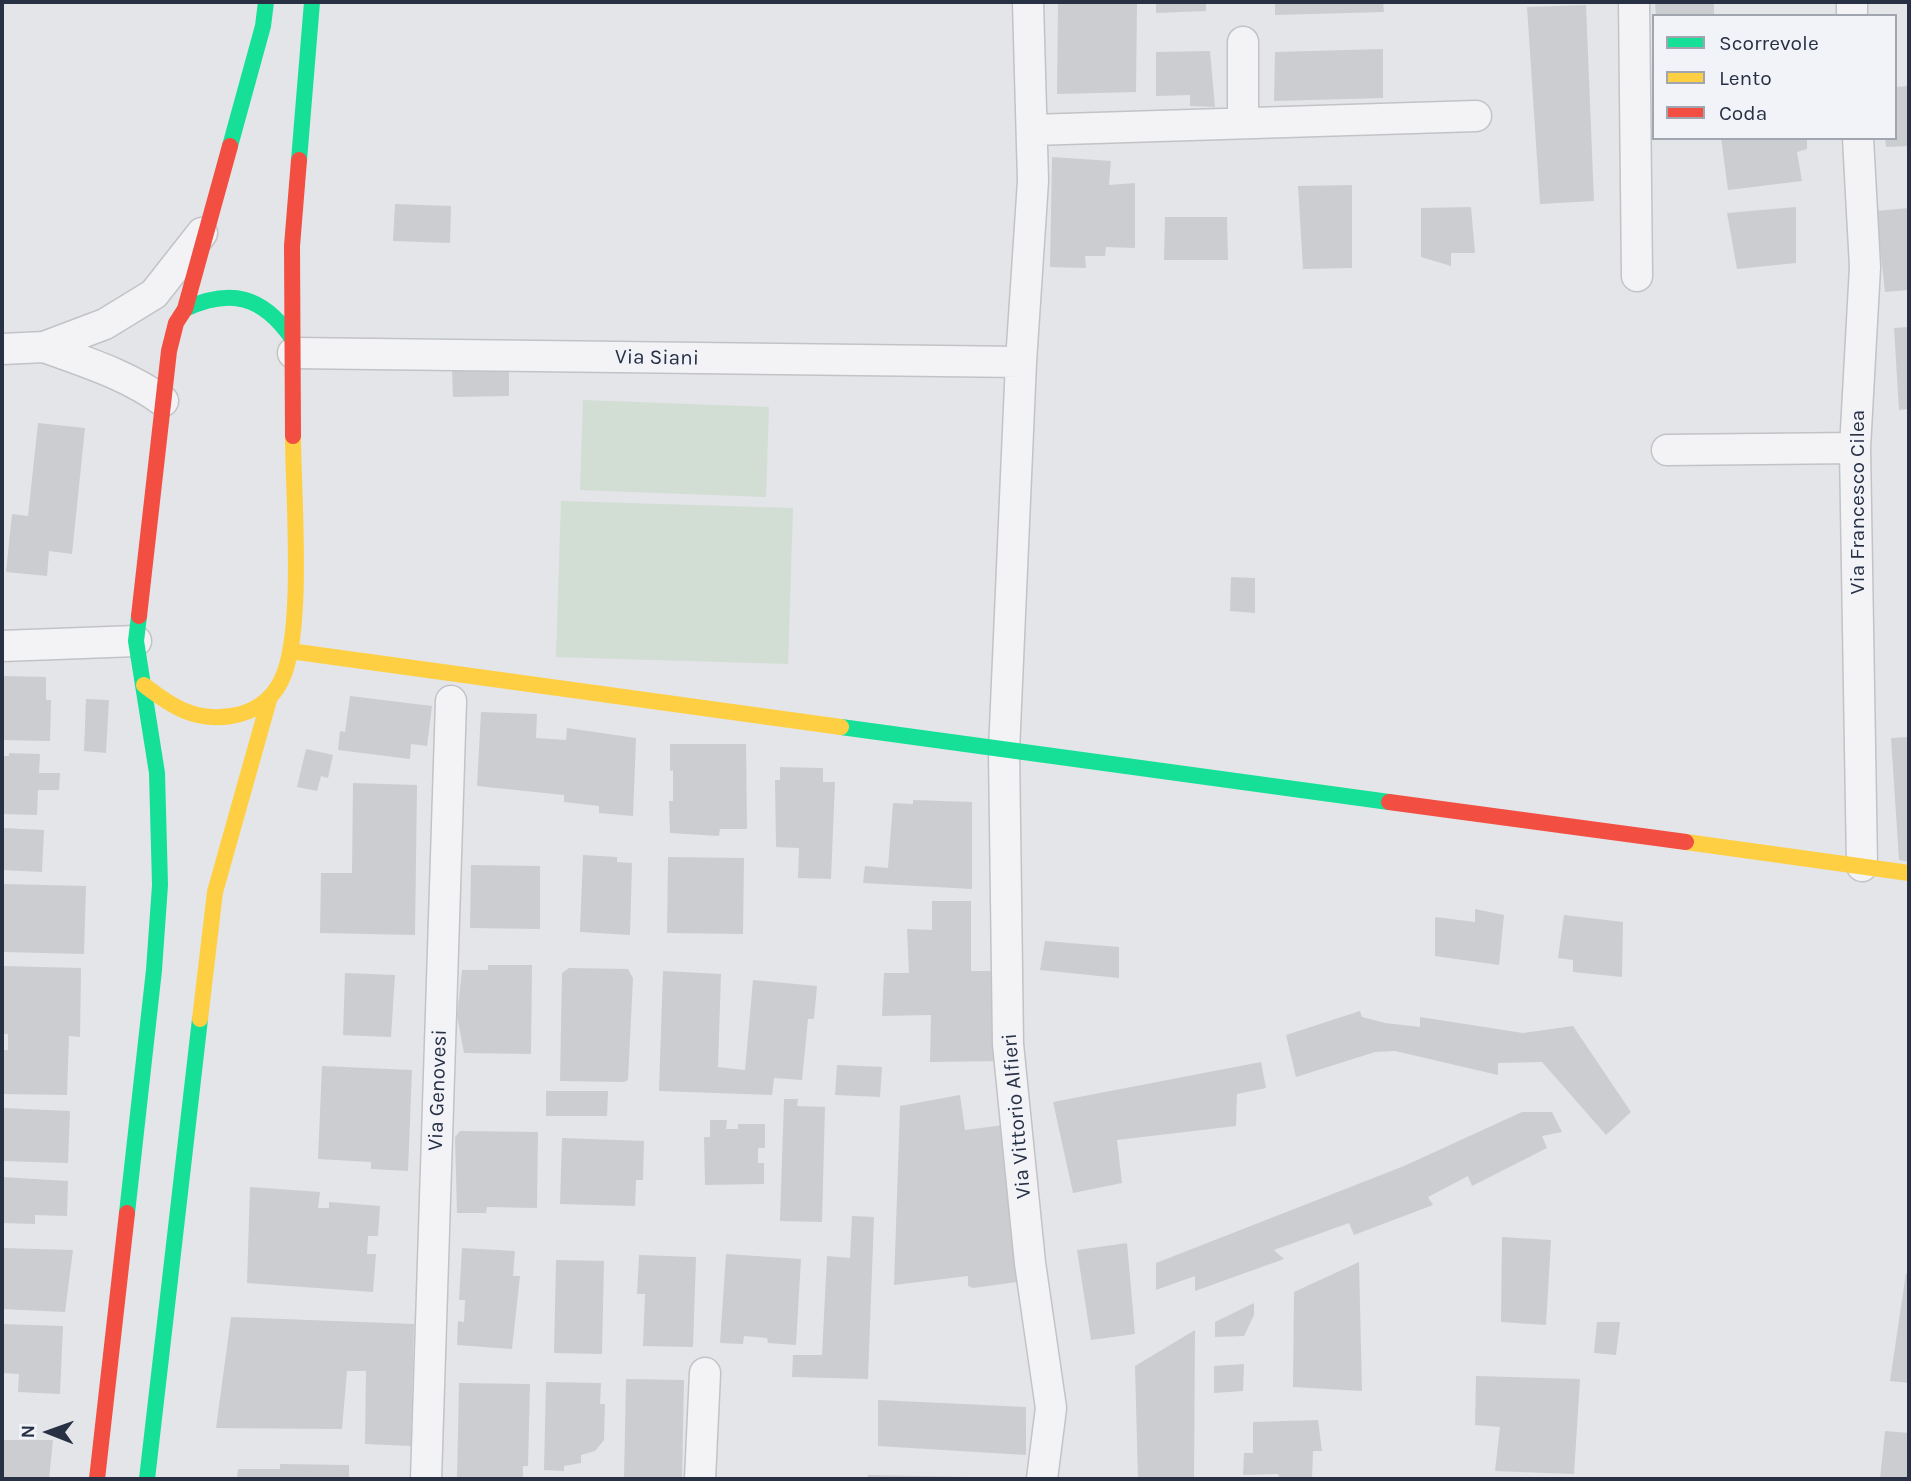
<!DOCTYPE html>
<style>
body{margin:0}
#map{position:relative;width:1911px;height:1481px;overflow:hidden;background:#e3e5e9;font-family:Karla,sans-serif}
canvas{display:block}
.frame{position:absolute;inset:0;border:4px solid #283044;pointer-events:none}
.legend{position:absolute;left:1652px;top:14px;width:245px;height:126px;box-sizing:border-box;background:#f1f3f8;border:2px solid #a1a5b0;margin:0;padding:9px 12px;list-style:none;font-size:21px;color:#283044}
.legend li{display:flex;align-items:center;gap:14px;height:35px}
.legend b{width:35px;border:2px solid #a1a5b0}
.north{position:absolute;left:14px;top:1397px;width:70px;height:70px;-webkit-text-stroke:5px #f1f3f8;paint-order:stroke;rotate:271deg;font-size:19px;font-weight:700;line-height:28px;text-align:center;color:#283044}
.north::after{content:'';display:block;margin:auto;width:24px;height:32px;background:#283044;clip-path:polygon(50% 0,100% 100%,50% 72%,0 100%)}
</style>
<div id="map">
<canvas width="1911" height="1481"></canvas>
<div class="frame"></div>
<ul class="legend">
<li><b style="height:9px;background:#16e098"></b>Scorrevole</li>
<li><b style="height:9px;background:#ffcf43"></b>Lento</li>
<li><b style="height:9px;background:#f24e42"></b>Coda</li>
</ul>
<div class="north">N</div>
</div>
<script>
const ctx = document.querySelector('canvas').getContext('2d');
ctx.lineJoin = 'round';
function paint(path, color) {
  ctx.fillStyle = color;
  ctx.fill(path, 'evenodd');
}
function strokePath(path, color, width, dash) {
  ctx.strokeStyle = color;
  ctx.lineWidth = width;
  ctx.lineCap = dash ? 'butt' : 'round';
  ctx.setLineDash(dash || []);
  ctx.stroke(path);
}
function write(font, color, halo, rows, align = 'center') {
  ctx.font = font + ' Karla,sans-serif';
  ctx.lineWidth = 5;
  ctx.setLineDash([]);
  ctx.textBaseline = 'middle';
  ctx.strokeStyle = halo;
  ctx.fillStyle = color;
  for (const [text, x, y, turn = 0] of rows) {
    ctx.save();
    ctx.translate(x, y);
    ctx.rotate((+turn || 0) * Math.PI / 180);
    ctx.textAlign = isNaN(turn) ? turn : align;
    if (halo) ctx.strokeText(text, 0, 0);
    ctx.fillText(text, 0, 0);
    ctx.restore();
  }
}
paint(new Path2D(`
 M 583,400 L 769,407 L 766,497 L 580,490 Z
 M 561,501 L 793,508 L 788,664 L 556,657 Z`), '#d2ddd3');
paint(new Path2D(`
 M 1058,2 L 1137,2 L 1136,92 L 1057,94 Z
 M 1156,2 L 1206,2 L 1206,11 L 1156,13 Z
 M 1275,2 L 1383,2 L 1384,12 L 1275,15 Z
 M 1655,2 L 1714,4 L 1714,16 L 1656,16 Z
 M 1586,5 L 1594,201 L 1540,204 L 1527,7 Z
 M 1383,49 L 1383,98 L 1274,101 L 1275,52 Z
 M 1210,51 L 1215,107 L 1190,106 L 1190,95 L 1156,96 L 1156,52 Z
 M 1909,86 L 1909,146 L 1886,147 L 1885,138 L 1895,138 L 1895,87 Z
 M 1721,138 L 1807,138 L 1807,149 L 1797,152 L 1802,181 L 1728,190 Z
 M 1052,157 L 1111,161 L 1109,185 L 1135,183 L 1135,248 L 1106,247 L 1105,256 L 1085,256 L 1086,268 L 1050,267 Z
 M 1352,185 L 1352,268 L 1303,269 L 1298,186 Z
 M 395,204 L 451,206 L 450,243 L 393,241 Z
 M 1471,207 L 1475,253 L 1451,253 L 1451,266 L 1421,257 L 1421,208 Z
 M 1796,207 L 1796,263 L 1737,269 L 1727,213 Z
 M 1909,208 L 1909,290 L 1885,292 L 1876,211 Z
 M 1165,217 L 1227,217 L 1228,260 L 1164,260 Z
 M 1909,327 L 1909,409 L 1899,410 L 1894,328 Z
 M 509,368 L 509,396 L 453,397 L 452,369 Z
 M 38,423 L 85,428 L 72,554 L 49,551 L 47,576 L 6,572 L 12,514 L 28,516 Z
 M 1231,577 L 1255,578 L 1255,613 L 1230,611 Z
 M 2,676 L 46,677 L 46,700 L 51,700 L 50,741 L 2,740 Z
 M 350,696 L 432,706 L 427,746 L 411,744 L 410,759 L 338,750 L 340,731 L 345,732 Z
 M 86,699 L 109,700 L 106,753 L 84,751 Z
 M 481,712 L 537,714 L 536,738 L 566,740 L 567,728 L 636,738 L 633,816 L 599,813 L 599,806 L 564,802 L 564,795 L 477,786 Z
 M 1909,737 L 1909,862 L 1899,860 L 1891,738 Z
 M 670,744 L 746,744 L 747,829 L 720,829 L 719,836 L 670,833 L 669,801 L 673,801 L 673,770 L 670,771 Z
 M 306,749 L 333,755 L 328,778 L 321,776 L 317,791 L 297,787 Z
 M 9,753 L 40,754 L 39,773 L 60,773 L 59,790 L 38,790 L 37,815 L 2,814 L 2,756 L 9,756 Z
 M 780,767 L 823,768 L 823,782 L 835,782 L 831,879 L 798,878 L 799,848 L 776,847 L 775,780 L 780,780 Z
 M 353,783 L 417,785 L 415,935 L 320,933 L 321,873 L 352,873 Z
 M 913,800 L 972,802 L 972,889 L 863,883 L 865,866 L 888,868 L 893,803 L 913,804 Z
 M 2,828 L 44,830 L 42,872 L 2,870 Z
 M 583,855 L 617,857 L 617,862 L 632,863 L 630,935 L 580,932 Z
 M 668,857 L 744,858 L 743,934 L 667,933 Z
 M 471,865 L 540,866 L 540,929 L 470,928 Z
 M 2,884 L 86,886 L 84,954 L 2,952 Z
 M 932,901 L 971,901 L 971,971 L 991,971 L 1000,1061 L 930,1062 L 931,1015 L 882,1016 L 884,973 L 909,973 L 907,929 L 932,930 Z
 M 1475,909 L 1504,915 L 1499,965 L 1435,956 L 1435,917 L 1475,922 Z
 M 1564,915 L 1623,922 L 1622,977 L 1573,972 L 1573,960 L 1558,958 Z
 M 1045,941 L 1119,947 L 1119,978 L 1040,970 Z
 M 488,965 L 532,965 L 531,1054 L 464,1053 L 457,1016 L 462,970 L 488,970 Z
 M 2,966 L 81,968 L 80,1037 L 69,1036 L 67,1095 L 2,1094 L 2,1050 L 8,1050 L 8,1034 L 2,1034 Z
 M 569,968 L 628,969 L 633,978 L 628,1080 L 624,1082 L 560,1081 L 562,973 Z
 M 663,971 L 721,974 L 718,1067 L 745,1070 L 753,980 L 817,986 L 814,1019 L 808,1019 L 802,1080 L 774,1078 L 772,1095 L 659,1091 Z
 M 345,973 L 395,975 L 391,1037 L 343,1035 Z
 M 1360,1011 L 1362,1017 L 1385,1023 L 1420,1027 L 1420,1017 L 1523,1033 L 1573,1026 L 1631,1112 L 1606,1135 L 1542,1062 L 1498,1063 L 1498,1075 L 1395,1051 L 1375,1052 L 1296,1077 L 1286,1035 Z
 M 1261,1062 L 1266,1088 L 1237,1094 L 1236,1126 L 1117,1140 L 1122,1183 L 1073,1193 L 1053,1102 Z
 M 837,1065 L 882,1067 L 880,1097 L 835,1095 Z
 M 322,1066 L 412,1070 L 408,1171 L 371,1169 L 371,1162 L 318,1159 Z
 M 546,1091 L 608,1091 L 607,1116 L 546,1116 Z
 M 960,1095 L 965,1130 L 1004,1125 L 1017,1282 L 973,1288 L 968,1286 L 968,1276 L 894,1285 L 900,1106 Z
 M 784,1099 L 798,1099 L 797,1106 L 825,1107 L 822,1222 L 780,1221 Z
 M 2,1108 L 70,1111 L 68,1163 L 2,1161 Z
 M 1522,1112 L 1552,1112 L 1562,1132 L 1542,1136 L 1547,1148 L 1472,1186 L 1468,1176 L 1428,1197 L 1433,1205 L 1354,1235 L 1349,1223 L 1274,1250 L 1284,1259 L 1195,1291 L 1195,1276 L 1156,1290 L 1156,1263 L 1404,1166 Z
 M 710,1120 L 727,1120 L 726,1129 L 738,1129 L 738,1124 L 765,1124 L 765,1148 L 758,1148 L 758,1163 L 764,1163 L 764,1184 L 705,1185 L 704,1137 L 710,1137 Z
 M 460,1131 L 538,1132 L 537,1208 L 487,1207 L 486,1213 L 457,1213 L 455,1137 Z
 M 562,1138 L 644,1141 L 643,1180 L 636,1180 L 635,1206 L 560,1204 Z
 M 2,1177 L 68,1181 L 67,1216 L 35,1215 L 35,1224 L 2,1223 Z
 M 250,1187 L 320,1192 L 318,1208 L 329,1208 L 329,1202 L 380,1206 L 378,1236 L 368,1236 L 367,1254 L 376,1254 L 373,1292 L 247,1283 Z
 M 852,1216 L 874,1217 L 868,1379 L 792,1377 L 793,1355 L 822,1355 L 827,1256 L 850,1258 Z
 M 1502,1237 L 1551,1240 L 1546,1325 L 1501,1322 Z
 M 1127,1243 L 1135,1334 L 1091,1340 L 1077,1250 Z
 M 2,1248 L 73,1250 L 65,1312 L 2,1309 Z
 M 462,1248 L 515,1251 L 513,1276 L 520,1276 L 512,1349 L 457,1345 L 458,1321 L 464,1322 L 465,1300 L 459,1300 Z
 M 726,1254 L 801,1259 L 796,1345 L 768,1343 L 767,1338 L 744,1336 L 743,1344 L 720,1343 Z
 M 639,1255 L 696,1257 L 693,1347 L 643,1346 L 645,1294 L 637,1294 Z
 M 556,1260 L 604,1261 L 602,1354 L 554,1353 Z
 M 1359,1262 L 1362,1391 L 1293,1387 L 1294,1292 Z
 M 1906,1273 L 1909,1274 L 1909,1383 L 1890,1381 Z
 M 1254,1303 L 1254,1315 L 1244,1336 L 1215,1337 L 1215,1322 Z
 M 231,1317 L 414,1324 L 411,1446 L 365,1444 L 366,1371 L 347,1371 L 342,1429 L 216,1428 Z
 M 1597,1322 L 1620,1322 L 1616,1355 L 1594,1353 Z
 M 2,1324 L 63,1326 L 60,1394 L 18,1392 L 19,1374 L 2,1373 Z
 M 1195,1330 L 1194,1479 L 1138,1479 L 1135,1366 Z
 M 1244,1364 L 1243,1391 L 1214,1393 L 1214,1366 Z
 M 1476,1376 L 1580,1379 L 1574,1474 L 1495,1471 L 1500,1427 L 1475,1425 Z
 M 626,1379 L 684,1380 L 682,1479 L 624,1479 Z
 M 546,1382 L 601,1383 L 600,1404 L 605,1404 L 604,1440 L 595,1451 L 581,1455 L 581,1463 L 564,1466 L 564,1471 L 544,1470 Z
 M 459,1383 L 530,1384 L 528,1466 L 523,1466 L 523,1479 L 457,1479 Z
 M 878,1400 L 1026,1407 L 1026,1455 L 878,1446 Z
 M 1318,1420 L 1322,1451 L 1313,1451 L 1312,1479 L 1280,1479 L 1278,1474 L 1243,1475 L 1244,1453 L 1253,1453 L 1253,1422 Z
 M 1885,1431 L 1909,1433 L 1909,1479 L 1880,1479 Z
 M 2,1440 L 53,1440 L 49,1479 L 2,1479 Z
 M 280,1464 L 349,1465 L 349,1479 L 237,1479 L 238,1469 L 280,1469 Z
 M 868,1475 L 970,1477 L 970,1479 L 867,1479 Z`), '#cccdd1');
const street = new Path2D(`
 M 1028,2 L 1033,181 L 1021,362 L 1004,751 L 1008,1044 L 1030,1263 L 1051,1408 L 1042,1479
 M 1634,2 L 1637,276
 M 1852,2 L 1852,16
 M 1243,123 L 1243,42
 M 1032,130 L 1476,116
 M 1858,138 L 1865,267 L 1855,448 L 1862,866
 M 2,349 L 44,347
 M 293,353 L 1021,362
 M 163,401 C 128,375 85,362 44,347 L 105,324 L 154,294 L 202,233
 M 1667,450 L 1855,448
 M 2,646 L 136,641
 M 426,1479 L 451,701
 M 700,1479 L 705,1373`);
strokePath(street, '#c1c3c7', 33);
strokePath(street, '#f3f3f5', 30);
strokePath(new Path2D(`
 M 230,146 L 263,26 L 266,2
 M 299,160 L 312,2
 M 185,309 C 231,288 262,296 291,337
 M 841,727 L 1389,802
 M 127,1213 L 154,970 L 160,885 L 157,773 L 136,641 L 139,616
 M 147,1479 L 200,1019`), '#16e098', 16);
strokePath(new Path2D(`
 M 290,651 L 841,727
 M 144,685 C 171,706 195,722 231,716 C 253,713 272,700 281,681 C 305,635 293,493 293,436
 M 1686,842 L 1909,873
 M 200,1019 L 215,892 L 269,700`), '#ffcf43', 16);
strokePath(new Path2D(`
 M 293,436 L 292,246 L 299,160
 M 139,616 L 169,351 L 176,323 L 185,309 L 230,146
 M 1389,802 L 1686,842
 M 97,1479 L 127,1213`), '#f24e42', 16);
write('21px', '#283044', '#f1f3f8', [
 ["Via Siani",657,358,1],
 ["Via Francesco Cilea",1858,502,-90],
 ["Via Genovesi",438,1090,-88],
 ["Via Vittorio Alfieri",1017,1116,-95]
]);
</script>
